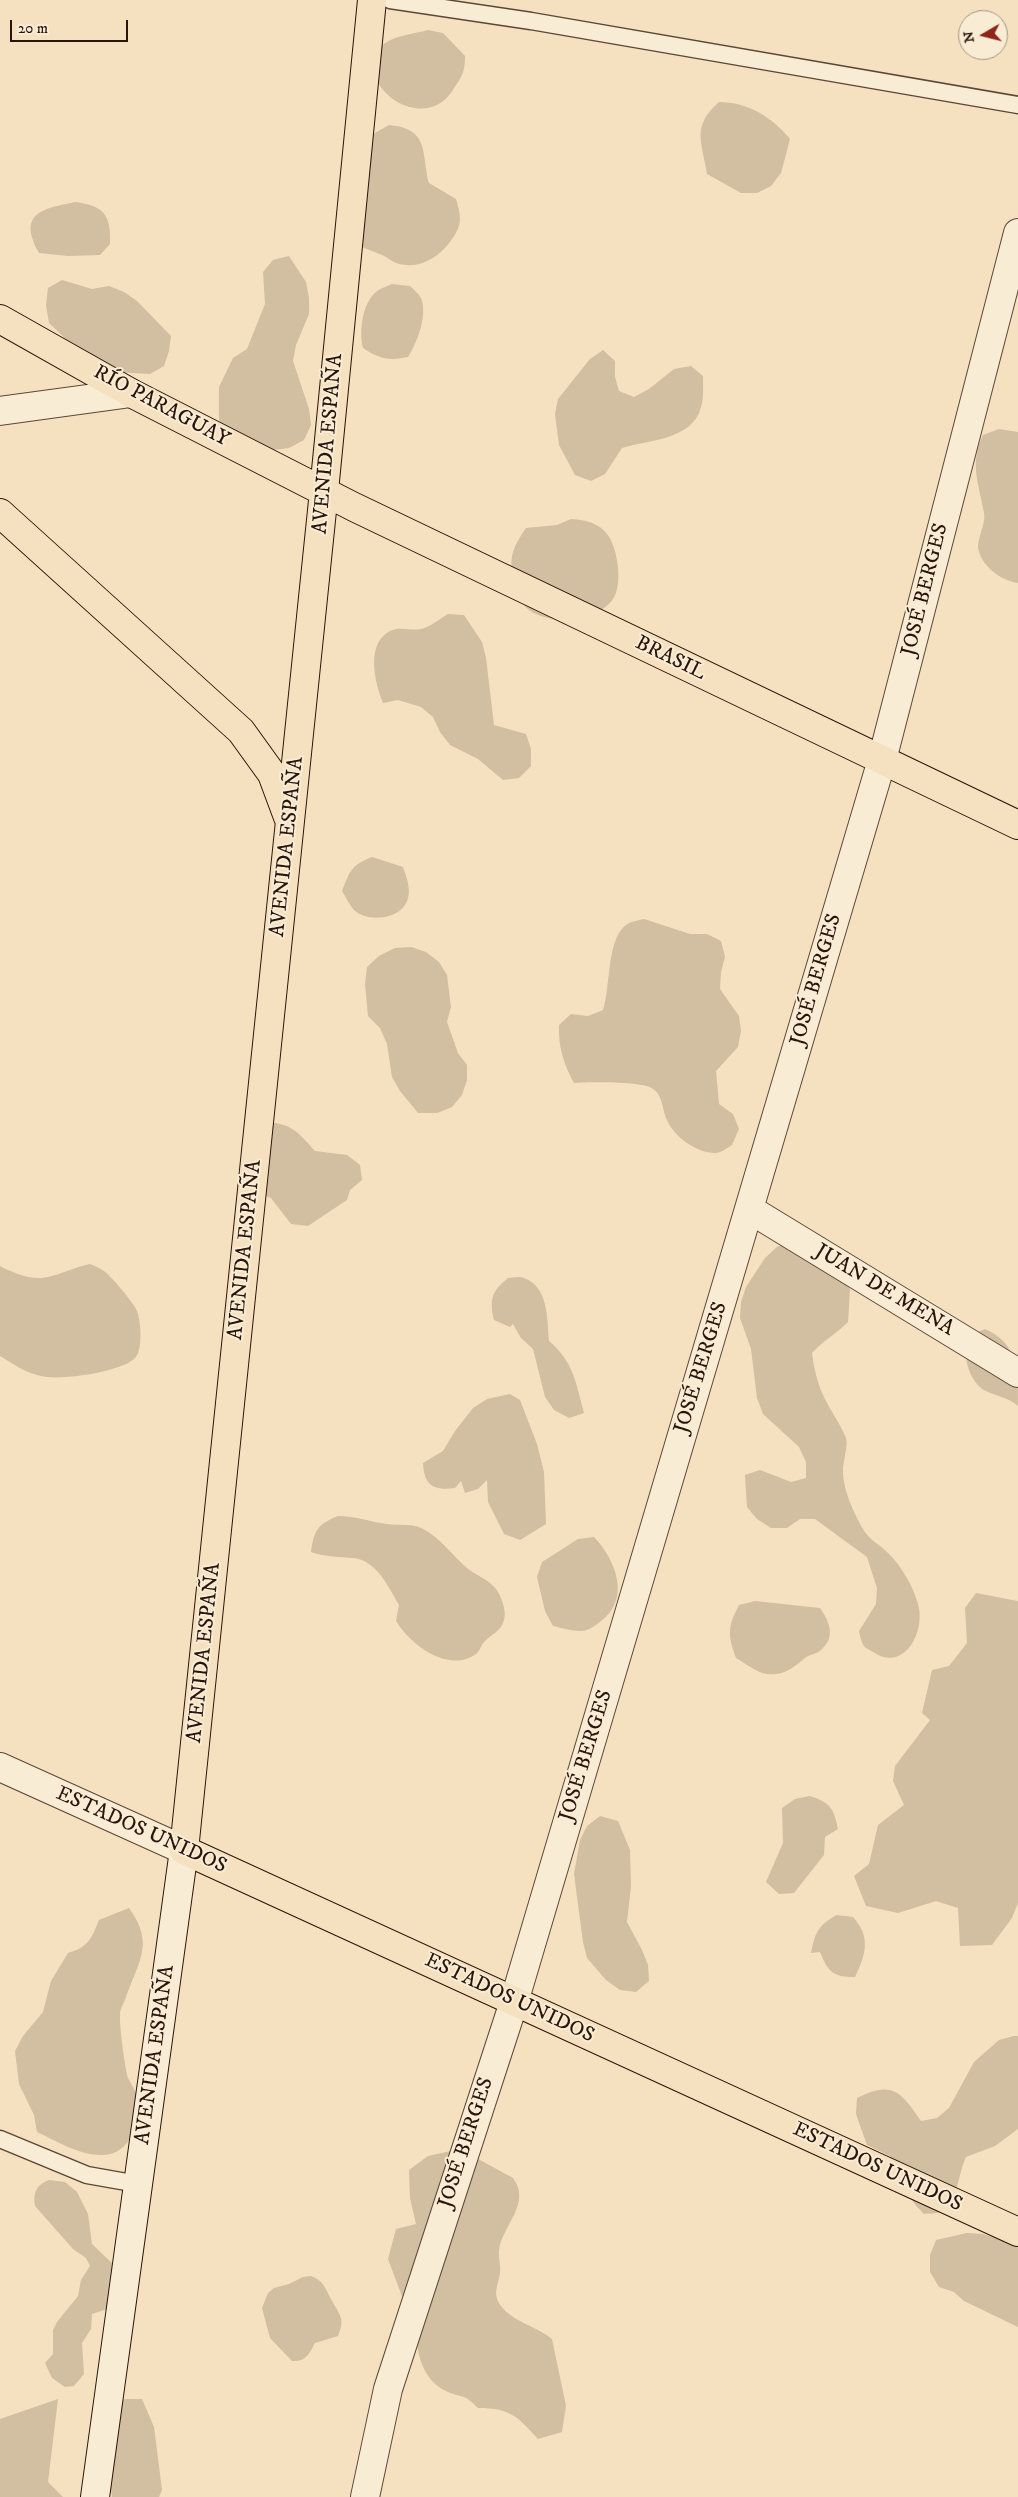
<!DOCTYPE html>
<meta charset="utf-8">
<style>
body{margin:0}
#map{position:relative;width:1018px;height:2497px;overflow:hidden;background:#f5e1bf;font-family:"IM FELL DW Pica",serif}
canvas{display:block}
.north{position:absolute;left:958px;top:10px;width:50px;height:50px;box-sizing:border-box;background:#f8ecd5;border:1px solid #a59684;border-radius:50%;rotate:262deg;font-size:14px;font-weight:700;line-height:20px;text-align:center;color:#29140b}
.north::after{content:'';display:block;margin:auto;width:18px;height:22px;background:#8f2418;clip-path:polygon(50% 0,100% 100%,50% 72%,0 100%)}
.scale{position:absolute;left:10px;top:20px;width:118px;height:22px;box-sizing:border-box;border:2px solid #29140b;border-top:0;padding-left:6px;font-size:15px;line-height:18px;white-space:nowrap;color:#29140b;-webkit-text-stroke:4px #f8ecd5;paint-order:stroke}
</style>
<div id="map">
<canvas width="1018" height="2497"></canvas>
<div class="north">N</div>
<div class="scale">20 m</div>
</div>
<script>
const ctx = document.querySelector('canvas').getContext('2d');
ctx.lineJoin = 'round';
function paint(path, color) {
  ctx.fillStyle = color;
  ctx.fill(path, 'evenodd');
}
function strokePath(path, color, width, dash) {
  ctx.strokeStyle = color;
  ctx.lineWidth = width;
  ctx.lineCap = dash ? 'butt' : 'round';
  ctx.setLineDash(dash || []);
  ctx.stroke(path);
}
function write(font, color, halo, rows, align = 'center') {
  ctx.font = font + ' "IM FELL DW Pica",serif';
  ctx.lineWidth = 4;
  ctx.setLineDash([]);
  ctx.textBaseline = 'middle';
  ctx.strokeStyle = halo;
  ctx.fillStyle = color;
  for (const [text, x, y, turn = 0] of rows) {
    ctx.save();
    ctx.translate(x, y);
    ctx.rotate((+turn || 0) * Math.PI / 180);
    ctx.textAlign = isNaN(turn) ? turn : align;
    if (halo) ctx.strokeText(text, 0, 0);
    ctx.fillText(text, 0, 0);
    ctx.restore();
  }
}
paint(new Path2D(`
 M 428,30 L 443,33 L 465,56 C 465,73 462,76 453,90 C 423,137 351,84 381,47 C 390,36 414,34 428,30 Z
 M 719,102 C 748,102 772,117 790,139 L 781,173 L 771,186 L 757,193 L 741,193 L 707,174 C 702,141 691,127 719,102 Z
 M 389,125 C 430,129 421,152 429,183 L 456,199 C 462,219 462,226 450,242 C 437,259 418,270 396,263 C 391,261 387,257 382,255 C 371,250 361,248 351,240 L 366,147 L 375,133 Z
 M 75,202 C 104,206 111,214 110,244 L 100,255 L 68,256 L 39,253 C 17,213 42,209 75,202 Z
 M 289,256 L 306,282 L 309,298 L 309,314 L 296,345 L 293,361 L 309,409 L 311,425 L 304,440 L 289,448 L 273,450 L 230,433 L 219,420 L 219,387 L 233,358 L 247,349 L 265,304 L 263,272 L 273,260 Z
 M 62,280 L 92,289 L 109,286 L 124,292 L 137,301 L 171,336 L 169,351 L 164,366 L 150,374 L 117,372 L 87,351 L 72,345 L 49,323 L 46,305 L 48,288 Z
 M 392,284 L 410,286 C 413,289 419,294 421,298 C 428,315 417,343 408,357 C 388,361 380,359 363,348 C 359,331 362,303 377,291 C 381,288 388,286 392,284 Z
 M 603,350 L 615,361 L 615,377 L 619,391 L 634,397 L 649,389 L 674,369 L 691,366 L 703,376 C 703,386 704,398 701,407 C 693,440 648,440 622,448 L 605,474 L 591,481 L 575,475 L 559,445 L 555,414 L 558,399 L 590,359 Z
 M 999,429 L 1018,432 L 1018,583 C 1001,581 980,565 978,547 C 978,536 986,524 984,513 C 979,484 969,463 983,435 Z
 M 571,519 C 592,520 608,527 614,548 C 619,564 622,591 610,603 C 590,623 540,627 522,603 C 519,598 518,590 516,585 C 507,561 512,548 526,528 L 557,525 Z
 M 448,614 L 464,615 L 482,642 L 486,658 L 494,725 L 526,734 L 531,749 L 531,766 L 519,778 L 503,780 L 478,759 L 450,745 L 440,732 L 433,717 L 421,707 L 398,700 L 383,703 C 375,683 365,644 390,631 C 400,626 411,631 421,629 C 430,627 441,618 448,614 Z
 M 372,857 L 403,867 C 406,876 411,888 408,898 C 403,919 370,923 355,911 C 350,906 346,897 342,891 C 350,871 351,865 372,857 Z
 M 644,919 L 690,934 L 707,934 L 721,941 L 725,957 L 721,972 L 720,989 L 739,1016 L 741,1031 L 738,1047 L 716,1071 L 719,1104 L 733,1114 L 739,1129 L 732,1145 C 727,1148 721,1153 715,1153 C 697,1153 674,1137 667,1120 C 662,1110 663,1095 653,1089 C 643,1081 589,1082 574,1083 C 564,1065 558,1046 559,1025 L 571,1014 L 588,1016 L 603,1010 C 611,987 606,935 629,923 C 633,921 640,920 644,919 Z
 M 411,947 L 426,952 L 439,962 L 447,975 L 451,1007 L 447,1022 L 458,1053 L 467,1065 L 467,1080 L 462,1095 L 452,1107 L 437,1113 L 418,1113 L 400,1091 L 392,1077 L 387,1044 L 380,1028 L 368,1016 L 365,984 L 367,967 L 379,956 L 395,948 Z
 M 263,1122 C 292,1123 297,1131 315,1151 L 347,1155 L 360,1165 L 362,1180 L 350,1190 L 347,1200 L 308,1226 L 291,1224 L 271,1198 L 250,1190 Z
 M 792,1241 L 834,1262 L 850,1289 L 848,1322 C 836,1334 823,1341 812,1353 C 814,1369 818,1386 826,1401 C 832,1413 841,1425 846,1438 C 848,1445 844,1459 843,1468 C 842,1488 853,1511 863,1529 C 869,1540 879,1544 887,1552 C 901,1565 913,1586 918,1604 C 926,1632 904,1673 873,1652 C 870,1650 865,1648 864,1646 C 861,1642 860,1635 859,1631 L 876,1604 L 877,1588 L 867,1557 L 815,1519 L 800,1519 L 787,1528 L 771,1528 L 757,1519 L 747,1507 L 745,1475 L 760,1470 L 791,1482 L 806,1478 L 806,1462 L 799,1447 L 763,1414 L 757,1398 L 751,1349 L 740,1318 L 741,1302 L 746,1287 L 765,1258 L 777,1247 Z
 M 90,1264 C 95,1266 100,1268 104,1271 C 111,1276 132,1301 136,1309 C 141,1318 143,1348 136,1357 C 124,1372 59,1381 41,1376 C 26,1373 13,1364 0,1356 L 0,1266 C 11,1272 28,1279 41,1278 C 56,1277 74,1267 90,1264 Z
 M 508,1278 C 513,1278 520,1276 524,1278 C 549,1287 547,1320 549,1341 C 574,1362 576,1384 584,1413 L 569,1418 L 554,1410 L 545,1397 L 533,1349 L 521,1338 L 513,1324 L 510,1327 L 494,1320 C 489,1299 492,1291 508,1278 Z
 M 985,1329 C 1018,1343 1018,1371 1018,1406 C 1008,1397 998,1397 986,1391 C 970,1384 959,1352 971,1337 C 974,1333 981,1331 985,1329 Z
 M 510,1394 L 520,1400 L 537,1444 L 544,1472 L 546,1524 L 520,1540 L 504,1534 L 488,1502 L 487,1480 L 478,1489 L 465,1493 L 461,1481 L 455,1488 C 433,1491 424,1485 423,1463 L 443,1451 L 455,1431 L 473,1408 L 487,1399 Z
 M 338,1516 C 356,1516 370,1522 387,1524 C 397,1526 411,1523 421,1528 C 439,1536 452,1555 467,1568 C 475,1575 488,1579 495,1588 C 501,1594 507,1612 504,1620 C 501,1632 492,1633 484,1642 C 481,1645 480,1651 476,1654 C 448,1674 410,1644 396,1621 L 399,1605 C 389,1588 377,1561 354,1558 C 339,1557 326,1557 311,1552 C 314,1530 318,1524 338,1516 Z
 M 594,1537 C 616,1560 631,1599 601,1621 C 596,1625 587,1632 580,1631 C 572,1631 562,1628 553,1626 L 545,1611 L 537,1577 L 542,1562 L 578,1539 Z
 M 976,1593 L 1018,1601 L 1018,1903 L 1012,1918 L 992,1945 L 960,1946 L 958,1908 L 936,1901 L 898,1913 L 866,1906 L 854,1876 L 869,1864 L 878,1825 L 904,1805 L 893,1781 L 895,1766 L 930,1720 L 922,1713 L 932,1670 L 949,1666 L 967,1643 L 965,1608 Z
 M 755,1601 L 820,1608 C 829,1621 836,1636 822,1649 C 818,1654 810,1654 805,1658 C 793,1668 784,1676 767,1674 C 757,1673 745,1663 736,1658 C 728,1635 727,1628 739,1605 Z
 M 810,1796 C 831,1803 834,1809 838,1829 L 825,1837 L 824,1855 L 794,1893 L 779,1894 L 766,1882 L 783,1843 L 782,1808 L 795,1799 Z
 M 600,1816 L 618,1821 L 630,1850 L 631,1886 L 627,1922 L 642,1950 L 648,1965 L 649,1981 L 636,1992 L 620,1990 L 606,1980 L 587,1958 L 583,1942 L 574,1874 L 580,1840 L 587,1826 Z
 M 129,1908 C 156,1945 137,1963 125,2000 C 123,2004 120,2010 120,2014 C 119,2024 125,2069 128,2078 C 131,2084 135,2089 136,2095 C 141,2120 132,2156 101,2155 C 79,2155 56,2141 37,2132 L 34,2115 L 19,2084 L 15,2051 L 23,2036 L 43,2012 L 51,1981 L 68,1953 C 88,1947 91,1940 99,1920 Z
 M 837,1915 L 853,1917 C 871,1937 866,1954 855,1977 C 833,1977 828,1972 820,1952 L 811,1953 C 815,1933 818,1925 837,1915 Z
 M 1014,2036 L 1018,2036 L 1018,2129 L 995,2146 L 966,2157 C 958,2173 958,2204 940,2212 C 936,2214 928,2213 924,2214 C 906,2197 899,2178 890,2156 L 867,2145 L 856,2114 L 857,2098 C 893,2080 901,2092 921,2121 L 937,2118 L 949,2108 L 974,2062 L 999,2040 Z
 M 451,2151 L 469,2154 L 513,2178 C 532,2203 502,2226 499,2250 C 498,2257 501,2265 500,2273 C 498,2286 492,2294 501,2306 C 513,2322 536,2326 552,2339 L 566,2406 L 562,2432 L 538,2439 C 517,2416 510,2408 478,2408 C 463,2393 465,2399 448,2392 C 414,2377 416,2337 415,2305 L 403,2299 L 388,2259 L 396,2229 L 416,2224 L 410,2198 L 409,2170 L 428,2156 Z
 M 49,2180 L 65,2182 L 77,2192 L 88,2214 L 92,2244 L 115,2266 L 107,2309 L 92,2314 L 91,2329 L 82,2343 L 84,2374 L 74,2386 L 65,2387 L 52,2378 L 45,2363 L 53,2354 L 53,2330 L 57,2322 L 78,2296 L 81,2280 L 90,2266 L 86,2258 L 73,2249 L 35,2206 C 33,2193 36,2185 49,2180 Z
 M 967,2233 L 983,2234 L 1018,2244 L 1018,2327 L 964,2301 L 954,2292 L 939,2287 L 930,2272 L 930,2255 L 936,2240 Z
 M 311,2276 C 324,2281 325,2288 331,2299 C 339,2315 346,2317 338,2336 L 315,2343 C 309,2354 306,2362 292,2361 L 270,2338 L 262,2308 L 268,2293 L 274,2288 L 289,2284 L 303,2277 Z
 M 58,2399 L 48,2482 L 63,2497 L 0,2497 L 0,2419 Z
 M 125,2399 L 142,2399 L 154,2427 L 162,2490 L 159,2497 L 112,2497 L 104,2439 L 112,2408 Z`), '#d2bea0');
const service = new Path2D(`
 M 390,0 L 531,21 L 1018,105
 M 0,2139 L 87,2175 L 138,2184`);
const minor = new Path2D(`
 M 0,411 L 131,393
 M 749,1209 L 1018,1373
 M 365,2497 L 388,2389 L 514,2002 L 882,760 L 1018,233`);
const tertiary = new Path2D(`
 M 0,1767 L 184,1850`);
const secondary = new Path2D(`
 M 95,2497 L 184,1850`);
const primary = new Path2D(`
 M 324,491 L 372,0`);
const trunk = new Path2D(`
 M 0,319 L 131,393 L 354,507 L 1018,825
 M 324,491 L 184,1850 L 1018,2232
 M 0,513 L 241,731 L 272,774 L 288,817`);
strokePath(service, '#5c4738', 19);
strokePath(minor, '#5c4738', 30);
strokePath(tertiary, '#5c4738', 30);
strokePath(secondary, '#29140b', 30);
strokePath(primary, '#29140b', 30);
strokePath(trunk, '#29140b', 30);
strokePath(service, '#f8ecd5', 16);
strokePath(minor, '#f8ecd5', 28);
strokePath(tertiary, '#f8ecd5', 28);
strokePath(secondary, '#f8ecd5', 28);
strokePath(primary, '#f5e1bf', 28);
strokePath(trunk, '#f5e1bf', 28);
write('21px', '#29140b', '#f8ecd5', [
 ["RÍO PARAGUAY",161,407,28],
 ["AVENIDA ESPAÑA",329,444,-85],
 ["JOSÉ BERGES",926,590,-76],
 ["BRASIL",670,659,26],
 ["AVENIDA ESPAÑA",288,847,-84],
 ["JOSÉ BERGES",817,980,-74],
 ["AVENIDA ESPAÑA",246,1250,-84],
 ["JUAN DE MENA",884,1291,31],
 ["JOSÉ BERGES",702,1368,-73],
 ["AVENIDA ESPAÑA",205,1653,-84],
 ["JOSÉ BERGES",587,1756,-73],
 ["ESTADOS UNIDOS",141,1831,24],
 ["ESTADOS UNIDOS",509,1999,25],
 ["AVENIDA ESPAÑA",156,2055,-82],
 ["JOSÉ BERGES",467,2143,-72],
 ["ESTADOS UNIDOS",877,2168,25]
]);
</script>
